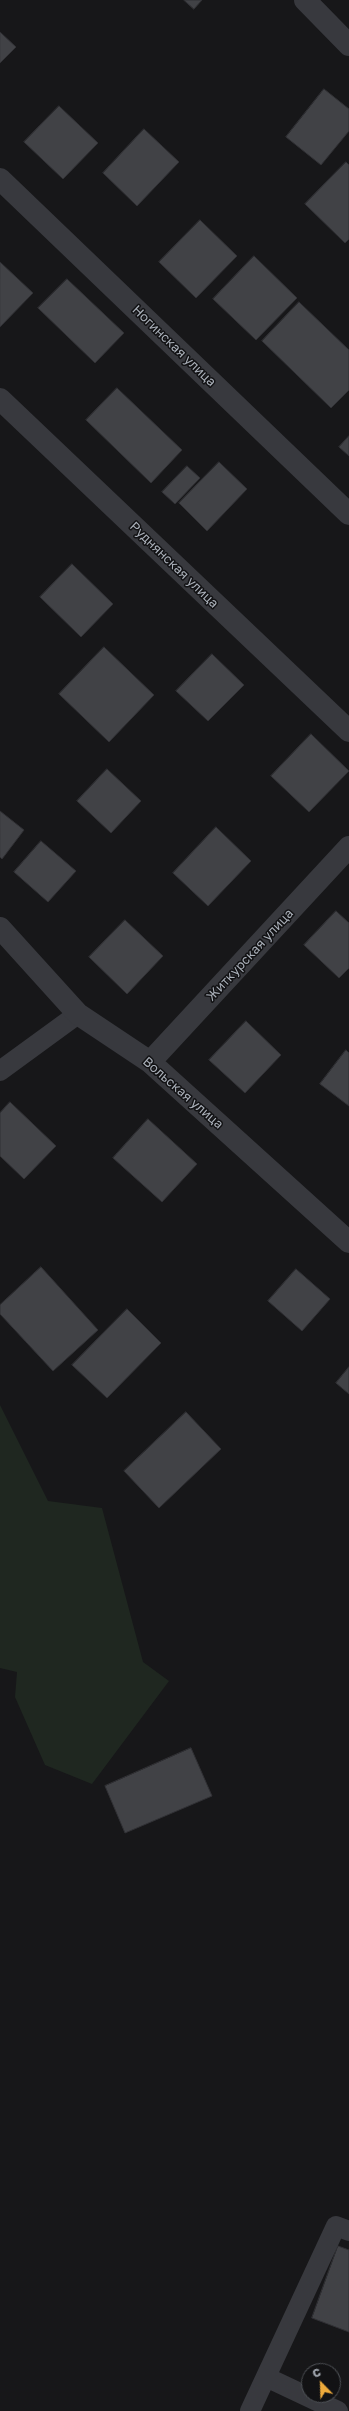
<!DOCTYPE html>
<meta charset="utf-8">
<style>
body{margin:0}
#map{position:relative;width:349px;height:2411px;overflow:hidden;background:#171719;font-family:"Golos Text",sans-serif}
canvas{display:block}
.north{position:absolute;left:301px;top:2363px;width:40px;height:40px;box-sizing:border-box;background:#121214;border:1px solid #4e5156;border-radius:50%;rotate:337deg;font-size:11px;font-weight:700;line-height:16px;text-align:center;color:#a9afb8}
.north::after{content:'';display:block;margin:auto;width:14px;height:18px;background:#edaa3b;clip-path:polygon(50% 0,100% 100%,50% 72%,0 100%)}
</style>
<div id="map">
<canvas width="349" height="2411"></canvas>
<div class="north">С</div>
</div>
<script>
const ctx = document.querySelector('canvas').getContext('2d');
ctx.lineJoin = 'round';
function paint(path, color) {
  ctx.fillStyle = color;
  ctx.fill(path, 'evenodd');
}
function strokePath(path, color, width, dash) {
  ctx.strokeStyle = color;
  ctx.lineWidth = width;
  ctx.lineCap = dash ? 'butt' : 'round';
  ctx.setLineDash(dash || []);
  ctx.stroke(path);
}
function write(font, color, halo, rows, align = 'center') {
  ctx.font = font + ' "Golos Text",sans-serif';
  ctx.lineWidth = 3;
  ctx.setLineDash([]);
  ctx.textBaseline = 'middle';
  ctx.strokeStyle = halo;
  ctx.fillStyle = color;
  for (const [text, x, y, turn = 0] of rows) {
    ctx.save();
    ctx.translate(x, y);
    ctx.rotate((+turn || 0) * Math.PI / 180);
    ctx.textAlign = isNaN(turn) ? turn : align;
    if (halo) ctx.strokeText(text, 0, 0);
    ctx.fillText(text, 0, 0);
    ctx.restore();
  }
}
paint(new Path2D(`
 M 0,1405 L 48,1501 L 102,1508 L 143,1662 L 169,1681 L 92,1784 L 45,1765 L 15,1697 L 17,1672 L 0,1668 Z`), '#1f2720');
const building = new Path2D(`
 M 184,0 L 202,0 L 194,9 Z
 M 0,32 L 16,47 L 0,63 Z
 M 324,89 L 349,109 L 349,131 L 321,165 L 286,137 Z
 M 59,106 L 98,143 L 63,179 L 24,142 Z
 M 144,129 L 179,162 L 137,206 L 103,173 Z
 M 346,162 L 349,165 L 349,239 L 345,243 L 305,204 Z
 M 200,220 L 237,256 L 196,298 L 159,262 Z
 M 254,256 L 297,298 L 256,340 L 213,299 Z
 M 0,262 L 33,293 L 0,327 Z
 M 67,279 L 124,333 L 95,363 L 38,308 Z
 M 299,302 L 349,350 L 349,390 L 331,408 L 262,341 Z
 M 117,388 L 182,450 L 151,483 L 86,420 Z
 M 349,436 L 349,456 L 339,447 Z
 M 219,462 L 247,489 L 207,531 L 179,503 Z
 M 187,466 L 200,478 L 175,504 L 162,492 Z
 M 72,564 L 113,604 L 81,637 L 40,597 Z
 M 104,647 L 154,695 L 109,742 L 59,694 Z
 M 212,654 L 244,685 L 208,721 L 176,691 Z
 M 311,734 L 349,771 L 309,812 L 271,776 Z
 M 107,769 L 141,801 L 111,833 L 77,801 Z
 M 0,811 L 24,830 L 2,859 L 0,857 Z
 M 216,827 L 251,861 L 208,906 L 173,873 Z
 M 41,841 L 76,871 L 48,902 L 14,872 Z
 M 336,911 L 349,923 L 349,968 L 339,978 L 304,945 Z
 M 125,920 L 163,956 L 127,994 L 89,957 Z
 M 246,1021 L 281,1055 L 245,1093 L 209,1060 Z
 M 346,1050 L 349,1053 L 349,1106 L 320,1084 Z
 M 10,1102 L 56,1146 L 24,1179 L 0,1156 L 0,1113 Z
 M 148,1119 L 197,1164 L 162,1202 L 113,1158 Z
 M 41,1267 L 98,1330 L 53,1371 L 0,1314 L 0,1305 Z
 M 296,1269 L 330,1299 L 302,1331 L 268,1301 Z
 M 127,1309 L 161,1343 L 107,1398 L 72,1365 Z
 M 349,1367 L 349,1394 L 336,1383 Z
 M 186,1412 L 221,1449 L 159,1508 L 124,1471 Z
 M 191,1748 L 212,1796 L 125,1833 L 105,1786 Z
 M 338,2246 L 349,2250 L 349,2332 L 312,2318 Z`);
paint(building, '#414246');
strokePath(building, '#313135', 1);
strokePath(new Path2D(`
 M 0,1071 L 78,1014
 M 266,2377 L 338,2411
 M 250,2411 L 336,2226 L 349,2231`), '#38393e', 20);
strokePath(new Path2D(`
 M 305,0 L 349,45
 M 0,179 L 349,514
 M 0,399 L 349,731
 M 0,928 L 78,1014 L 150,1062 L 349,1242
 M 150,1062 L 349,847`), '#38393e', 22);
write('13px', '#a9afb8', '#121214', [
 ["Ногинская улица",174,346,44],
 ["Руднянская улица",174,565,44],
 ["Житкурская улица",250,955,-47],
 ["Вольская улица",183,1093,41]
]);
</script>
